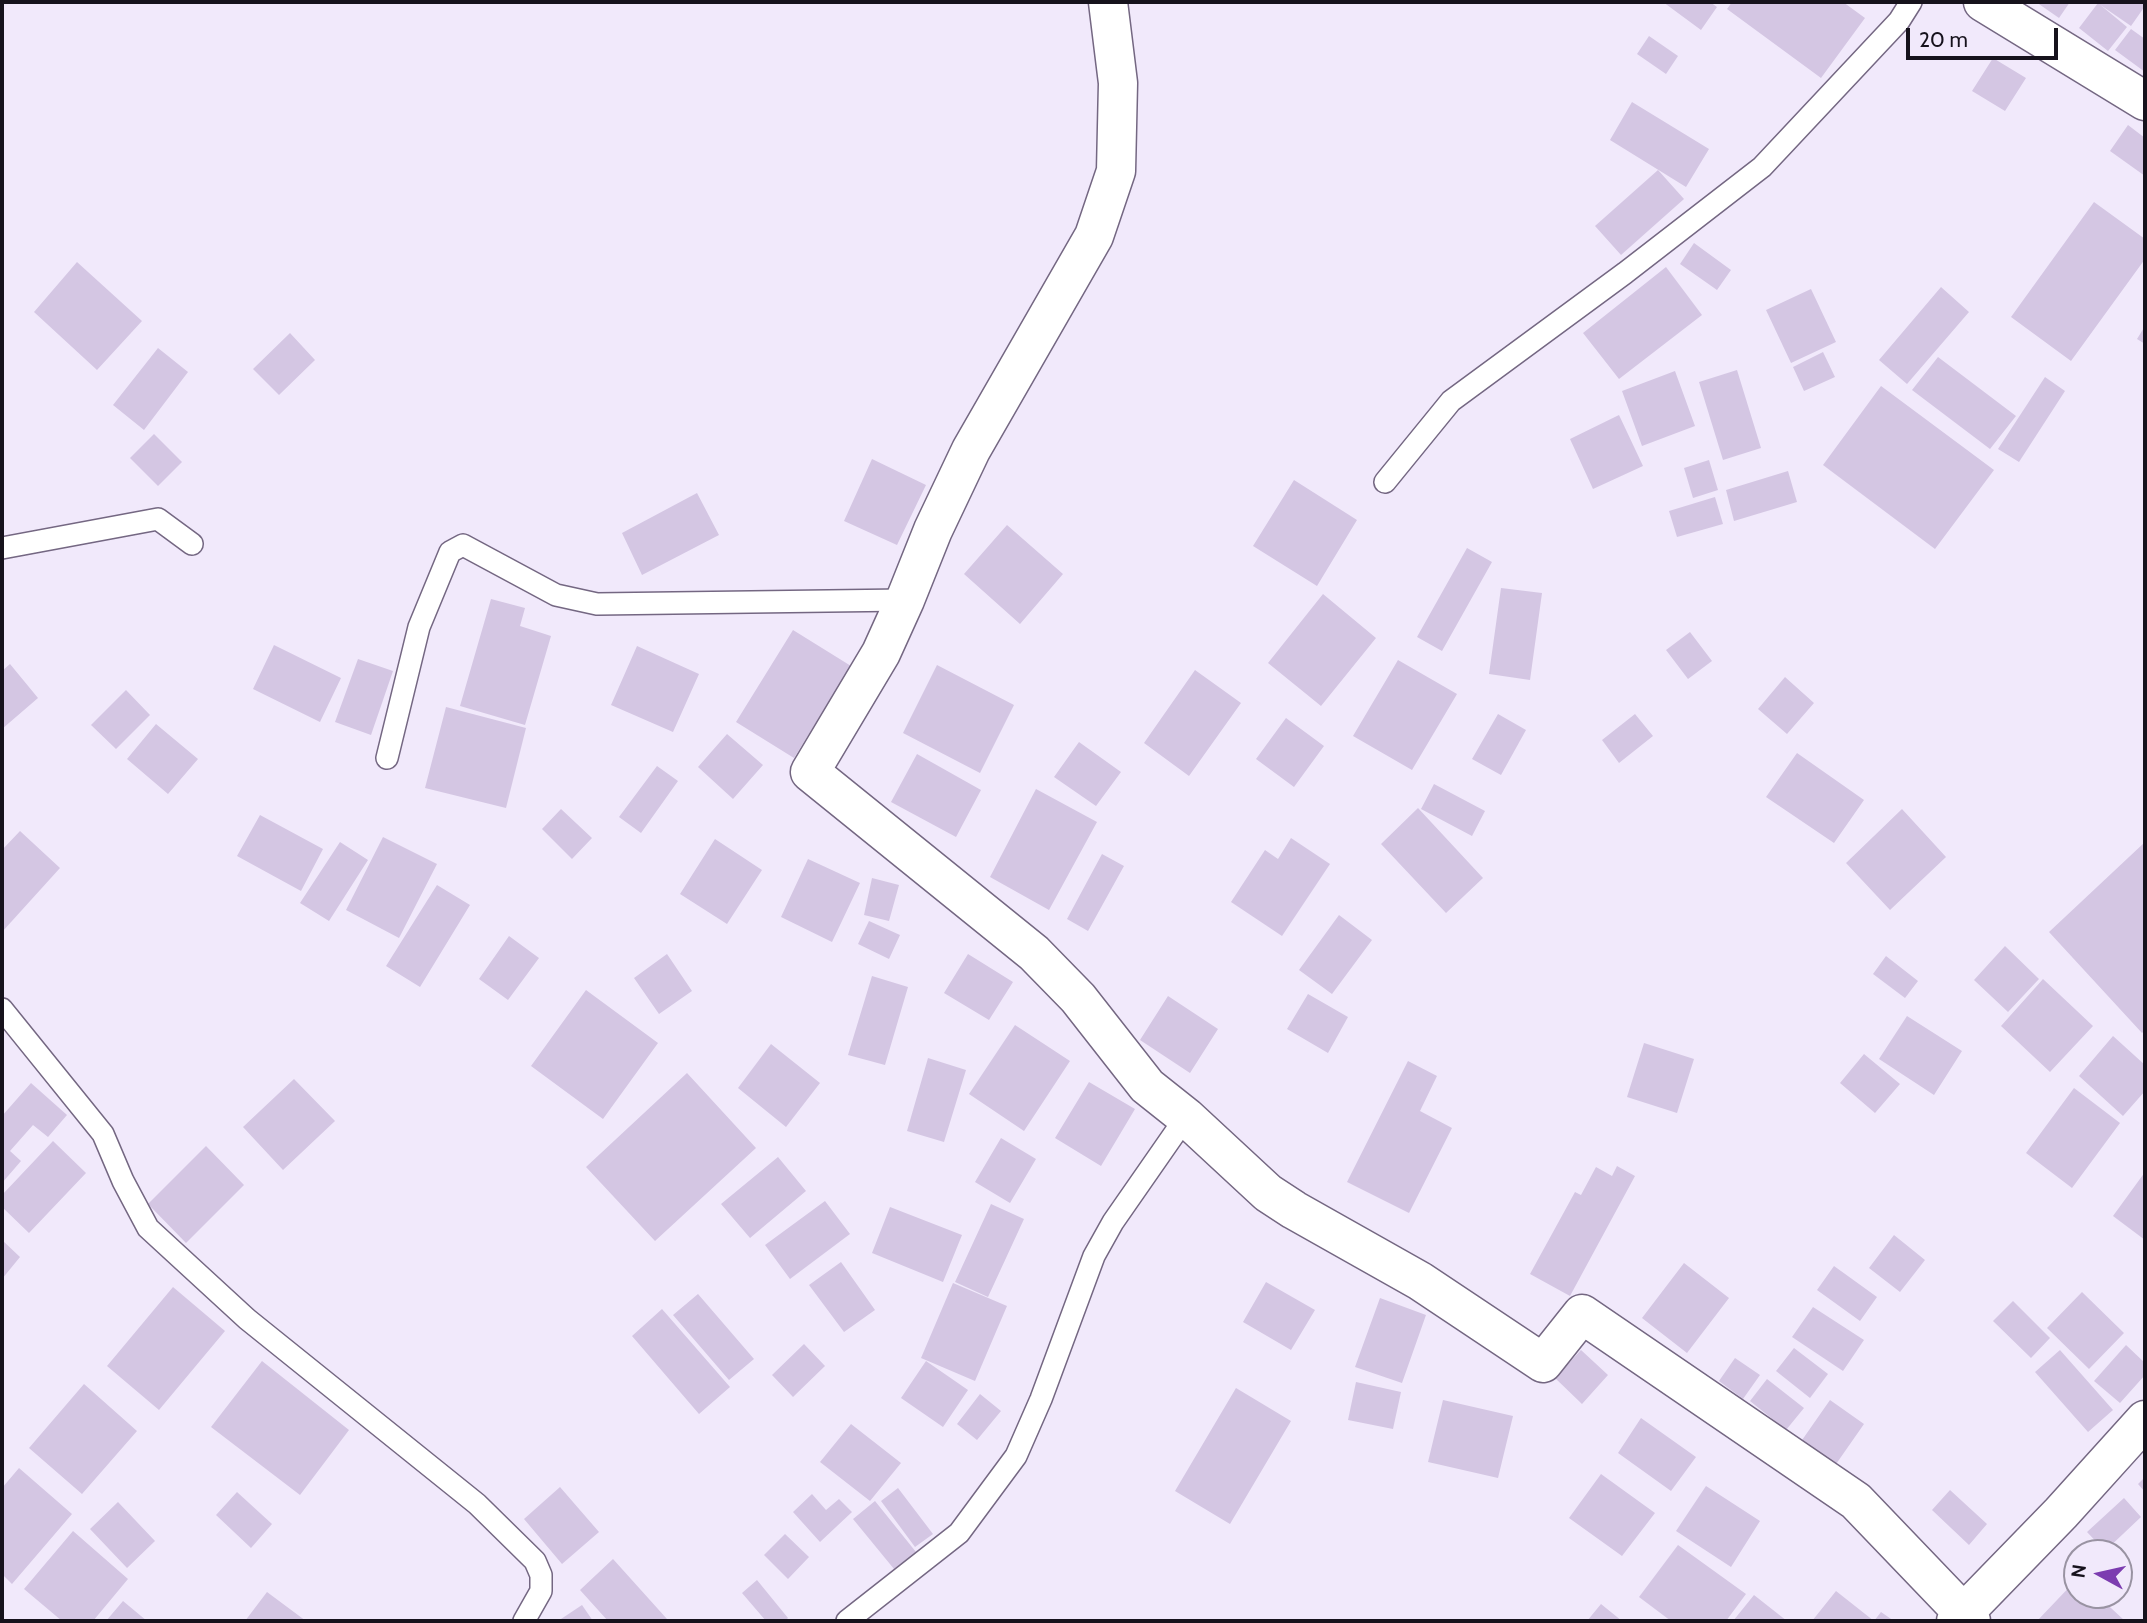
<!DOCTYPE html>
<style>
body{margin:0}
#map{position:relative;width:2147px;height:1623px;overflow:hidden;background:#f1e9fb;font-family:Cabin,sans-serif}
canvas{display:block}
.frame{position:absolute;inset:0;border:4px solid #16121c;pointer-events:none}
.north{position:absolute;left:2063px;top:1539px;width:70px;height:70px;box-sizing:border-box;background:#f1e9fb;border:2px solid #9993a2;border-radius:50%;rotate:278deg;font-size:19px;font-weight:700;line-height:28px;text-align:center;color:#16121c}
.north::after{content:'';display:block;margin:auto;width:24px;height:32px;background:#7c3cb0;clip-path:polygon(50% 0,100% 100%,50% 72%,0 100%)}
.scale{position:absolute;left:1906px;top:28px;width:152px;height:32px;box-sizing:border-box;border:4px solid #16121c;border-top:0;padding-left:9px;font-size:21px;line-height:24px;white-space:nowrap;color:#16121c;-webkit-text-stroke:5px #f1e9fb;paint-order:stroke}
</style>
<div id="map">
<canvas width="2147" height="1623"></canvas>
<div class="frame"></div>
<div class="north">N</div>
<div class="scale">20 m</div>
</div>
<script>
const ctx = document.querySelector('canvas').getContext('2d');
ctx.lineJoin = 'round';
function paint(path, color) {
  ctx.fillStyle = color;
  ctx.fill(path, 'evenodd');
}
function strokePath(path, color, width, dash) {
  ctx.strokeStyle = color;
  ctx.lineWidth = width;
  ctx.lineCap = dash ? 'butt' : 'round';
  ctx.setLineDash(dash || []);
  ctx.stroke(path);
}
paint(new Path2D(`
 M 1663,2 L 1710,2 L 1717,7 L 1701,30 Z
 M 1732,2 L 1843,2 L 1865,18 L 1821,78 L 1727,9 Z
 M 2036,2 L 2070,2 L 2059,18 Z
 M 2101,2 L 2145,2 L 2145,6 L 2131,26 L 2099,4 Z
 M 2098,3 L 2127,27 L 2108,51 L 2079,28 Z
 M 2131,29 L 2145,39 L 2145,72 L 2115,50 Z
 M 1649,36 L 1678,56 L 1666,74 L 1637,54 Z
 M 1993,58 L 2026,78 L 2005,111 L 1972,91 Z
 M 1632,102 L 1709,149 L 1686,187 L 1610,140 Z
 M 2128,125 L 2145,138 L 2145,176 L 2110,151 Z
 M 1658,170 L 1684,199 L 1621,255 L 1595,226 Z
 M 2094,202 L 2145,239 L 2145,259 L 2071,361 L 2011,317 Z
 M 1694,243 L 1731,270 L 1717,290 L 1680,264 Z
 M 77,262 L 142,321 L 97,370 L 34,312 Z
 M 1666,267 L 1702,315 L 1619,379 L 1583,333 Z
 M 1941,287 L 1969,312 L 1907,384 L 1879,360 Z
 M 1811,289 L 1836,342 L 1791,363 L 1766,310 Z
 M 2145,326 L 2145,344 L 2137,339 Z
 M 290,333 L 315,360 L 279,395 L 253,369 Z
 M 158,348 L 188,372 L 144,430 L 113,405 Z
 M 1823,352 L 1835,377 L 1804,391 L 1793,367 Z
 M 1938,357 L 2016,416 L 1990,449 L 1912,390 Z
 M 1737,370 L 1761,448 L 1723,460 L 1699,382 Z
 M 1675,371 L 1695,426 L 1642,446 L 1622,391 Z
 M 2045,377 L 2065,391 L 2019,462 L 1998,449 Z
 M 1881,386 L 1994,470 L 1935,549 L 1823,465 Z
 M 1619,415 L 1643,466 L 1593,489 L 1570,439 Z
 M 154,434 L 182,462 L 158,486 L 130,458 Z
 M 872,459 L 926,485 L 897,545 L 844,521 Z
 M 1709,460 L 1718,490 L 1693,498 L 1684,468 Z
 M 1788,471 L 1797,502 L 1734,521 L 1726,490 Z
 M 1294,480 L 1357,520 L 1317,586 L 1253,546 Z
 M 697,493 L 719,535 L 642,575 L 622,533 Z
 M 1715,497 L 1723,524 L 1677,537 L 1669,511 Z
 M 1007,525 L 1063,574 L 1020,624 L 964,574 Z
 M 1467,548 L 1492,562 L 1442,651 L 1417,637 Z
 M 1501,588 L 1542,593 L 1530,680 L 1489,674 Z
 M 1323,594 L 1376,638 L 1321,706 L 1268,663 Z
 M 491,599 L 525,608 L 520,626 L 551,636 L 525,725 L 460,706 Z
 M 793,630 L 851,666 L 794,758 L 736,722 Z
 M 1690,632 L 1712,661 L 1688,679 L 1666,650 Z
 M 274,645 L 341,678 L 320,722 L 253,689 Z
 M 637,646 L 699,674 L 673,732 L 611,705 Z
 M 358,659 L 393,671 L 371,735 L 335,722 Z
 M 1398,660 L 1457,694 L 1412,770 L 1353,736 Z
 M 10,664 L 38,698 L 2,729 L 2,671 Z
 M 937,665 L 1014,705 L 980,773 L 903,733 Z
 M 1195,670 L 1241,703 L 1189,776 L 1144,743 Z
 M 1785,677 L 1814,703 L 1787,734 L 1758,709 Z
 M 126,690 L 150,715 L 116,749 L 91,725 Z
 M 446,707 L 526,728 L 506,808 L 425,788 Z
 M 1498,714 L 1526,730 L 1501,775 L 1472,759 Z
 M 1635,714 L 1653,736 L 1619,763 L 1602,740 Z
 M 1286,718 L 1324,746 L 1294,787 L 1256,759 Z
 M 156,724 L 198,759 L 168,794 L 127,759 Z
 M 727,734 L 763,765 L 733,799 L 698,767 Z
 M 1079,742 L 1121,772 L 1096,806 L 1054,777 Z
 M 1797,753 L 1864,800 L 1834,843 L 1766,797 Z
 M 917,754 L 981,790 L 956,837 L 891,802 Z
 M 657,766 L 678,781 L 641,833 L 619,817 Z
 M 1434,784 L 1485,811 L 1472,836 L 1421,809 Z
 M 1036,789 L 1097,822 L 1049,910 L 990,877 Z
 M 1418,808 L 1483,878 L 1446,913 L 1381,844 Z
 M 561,809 L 592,838 L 572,859 L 542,829 Z
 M 1902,809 L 1946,857 L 1890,910 L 1846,863 Z
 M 260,815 L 323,849 L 301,891 L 237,856 Z
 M 20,831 L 60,868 L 2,932 L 2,850 Z
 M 383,837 L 437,864 L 399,938 L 346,910 Z
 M 1291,838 L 1330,864 L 1282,936 L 1231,902 L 1265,850 L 1278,859 Z
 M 715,839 L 762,870 L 727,924 L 680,894 Z
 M 340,842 L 368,860 L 329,921 L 300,903 Z
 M 2145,842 L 2145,1030 L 2142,1033 L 2049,932 Z
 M 1102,854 L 1124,866 L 1088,931 L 1067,919 Z
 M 808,859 L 860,883 L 832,942 L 781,917 Z
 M 872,878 L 899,885 L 889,921 L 864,915 Z
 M 437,885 L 470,905 L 420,987 L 386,966 Z
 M 1339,915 L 1372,940 L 1332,994 L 1299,970 Z
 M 869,921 L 900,935 L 889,959 L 858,944 Z
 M 509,936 L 539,958 L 508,1000 L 479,979 Z
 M 2005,946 L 2039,979 L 2008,1012 L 1974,980 Z
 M 667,954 L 692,991 L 659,1014 L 634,978 Z
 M 968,954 L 1013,982 L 989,1020 L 944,993 Z
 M 1886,956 L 1918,981 L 1905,998 L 1873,974 Z
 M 872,976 L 908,987 L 885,1065 L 848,1055 Z
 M 2043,979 L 2093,1026 L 2050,1072 L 2001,1026 Z
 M 586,990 L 658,1043 L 603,1119 L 531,1066 Z
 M 1308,994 L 1348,1017 L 1328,1053 L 1287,1029 Z
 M 1168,996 L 1218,1029 L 1190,1073 L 1140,1040 Z
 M 1907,1016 L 1962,1051 L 1934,1095 L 1879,1059 Z
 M 1015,1025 L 1070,1061 L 1024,1131 L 969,1094 Z
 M 2113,1036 L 2145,1065 L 2145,1091 L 2123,1116 L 2079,1076 Z
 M 1644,1043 L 1694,1059 L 1677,1113 L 1627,1097 Z
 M 771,1044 L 820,1083 L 786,1127 L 738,1088 Z
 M 1864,1054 L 1900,1084 L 1875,1113 L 1840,1083 Z
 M 928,1058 L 966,1070 L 944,1142 L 907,1131 Z
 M 1408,1061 L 1437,1076 L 1420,1111 L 1452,1128 L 1409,1213 L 1347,1182 Z
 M 687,1073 L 756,1148 L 655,1241 L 586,1167 Z
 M 294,1079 L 335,1121 L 283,1170 L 243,1127 Z
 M 1089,1082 L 1135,1109 L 1101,1166 L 1055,1138 Z
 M 31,1083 L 67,1115 L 48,1137 L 33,1125 L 10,1151 L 21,1161 L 2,1183 L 2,1116 Z
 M 2074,1088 L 2120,1123 L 2072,1188 L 2026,1153 Z
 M 1001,1138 L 1036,1159 L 1010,1203 L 975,1182 Z
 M 53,1141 L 86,1173 L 29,1233 L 2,1207 L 2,1195 Z
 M 206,1146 L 244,1185 L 186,1243 L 148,1204 Z
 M 778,1157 L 806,1191 L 750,1238 L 721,1204 Z
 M 1617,1166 L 1635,1176 L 1570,1296 L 1530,1274 L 1575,1192 L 1581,1195 L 1596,1167 L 1612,1176 Z
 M 2145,1172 L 2145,1240 L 2113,1216 Z
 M 825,1201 L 850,1234 L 790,1279 L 765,1245 Z
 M 991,1204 L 1024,1219 L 988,1297 L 955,1282 Z
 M 890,1207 L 962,1235 L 943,1282 L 872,1253 Z
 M 1894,1235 L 1925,1260 L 1900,1292 L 1869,1268 Z
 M 2,1240 L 20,1257 L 2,1279 Z
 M 841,1262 L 875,1310 L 844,1332 L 809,1285 Z
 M 1684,1263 L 1729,1298 L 1687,1353 L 1642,1318 Z
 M 1834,1266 L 1877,1297 L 1860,1321 L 1817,1290 Z
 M 1266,1282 L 1315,1310 L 1291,1350 L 1243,1322 Z
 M 953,1283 L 1007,1306 L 975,1381 L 921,1358 Z
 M 173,1287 L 225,1331 L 159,1410 L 107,1366 Z
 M 2082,1292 L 2124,1333 L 2089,1369 L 2047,1328 Z
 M 698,1294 L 754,1359 L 729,1380 L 673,1315 Z
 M 1380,1298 L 1426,1315 L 1402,1383 L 1355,1367 Z
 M 2013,1301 L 2050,1338 L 2031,1358 L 1993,1321 Z
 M 1813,1307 L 1864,1340 L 1843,1371 L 1792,1337 Z
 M 662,1309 L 730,1387 L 699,1414 L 632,1336 Z
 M 804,1344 L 825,1366 L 793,1397 L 772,1375 Z
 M 2126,1345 L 2145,1363 L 2145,1375 L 2120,1403 L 2094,1381 Z
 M 1794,1348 L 1828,1374 L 1810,1398 L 1776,1371 Z
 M 1581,1350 L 1608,1375 L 1582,1404 L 1555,1378 Z
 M 2060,1350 L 2113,1410 L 2088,1432 L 2035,1372 Z
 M 1735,1358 L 1760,1375 L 1743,1399 L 1719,1381 Z
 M 262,1361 L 349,1430 L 300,1495 L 211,1427 Z
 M 926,1361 L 968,1390 L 943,1427 L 901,1398 Z
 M 1767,1379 L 1804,1408 L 1786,1430 L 1750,1401 Z
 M 1356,1382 L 1401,1392 L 1393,1429 L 1348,1420 Z
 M 84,1384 L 137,1431 L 82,1494 L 29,1448 Z
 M 1236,1388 L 1291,1421 L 1230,1524 L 1175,1491 Z
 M 980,1394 L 1001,1411 L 977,1440 L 957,1424 Z
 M 1443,1400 L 1513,1416 L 1498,1478 L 1428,1462 Z
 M 1830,1400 L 1864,1424 L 1834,1467 L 1800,1443 Z
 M 1641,1418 L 1696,1457 L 1671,1491 L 1618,1453 Z
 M 851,1424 L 901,1463 L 870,1501 L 820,1462 Z
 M 19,1468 L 72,1514 L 12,1584 L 2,1574 L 2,1488 Z
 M 1601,1474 L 1655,1513 L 1622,1556 L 1569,1518 Z
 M 2145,1477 L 2145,1492 L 2138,1484 Z
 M 1706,1486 L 1760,1521 L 1731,1567 L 1676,1531 Z
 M 560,1487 L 599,1532 L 562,1564 L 524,1519 Z
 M 898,1488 L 933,1534 L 915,1547 L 881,1501 Z
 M 1950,1490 L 1987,1524 L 1969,1545 L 1932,1510 Z
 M 237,1492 L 272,1524 L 251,1548 L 216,1515 Z
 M 812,1494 L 826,1510 L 839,1499 L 852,1512 L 820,1542 L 793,1512 Z
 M 2124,1498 L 2141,1517 L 2105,1551 L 2087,1532 Z
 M 875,1501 L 916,1552 L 894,1569 L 853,1519 Z
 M 118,1502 L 155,1541 L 127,1568 L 90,1529 Z
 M 73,1531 L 128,1579 L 93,1621 L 62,1621 L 24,1589 Z
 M 785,1534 L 809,1557 L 788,1579 L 764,1555 Z
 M 1678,1545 L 1746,1594 L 1726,1621 L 1671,1621 L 1639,1597 Z
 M 613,1559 L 667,1619 L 664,1621 L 608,1621 L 580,1590 Z
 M 2077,1579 L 2077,1595 L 2097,1595 L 2125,1621 L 2037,1621 Z
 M 757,1580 L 788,1618 L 785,1621 L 766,1621 L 742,1593 Z
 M 1836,1591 L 1874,1621 L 1881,1612 L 1894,1621 L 1812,1621 Z
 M 267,1592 L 306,1621 L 245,1621 Z
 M 1754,1595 L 1787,1621 L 1733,1621 Z
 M 123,1601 L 147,1621 L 106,1621 Z
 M 1601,1604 L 1622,1621 L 1587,1621 Z
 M 582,1605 L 593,1621 L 558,1621 Z`), '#d4c6e3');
const service = new Path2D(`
 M 1385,482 L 1451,401 L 1625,273 L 1762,167 L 1899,21 L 1911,2
 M 2,548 L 158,519 L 192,544
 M 387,758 L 419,627 L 450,552 L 463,545 L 556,595 L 597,604 L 905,600
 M 2,1009 L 103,1134 L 123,1181 L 148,1228 L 247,1319 L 477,1504 L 535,1561 L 541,1575 L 541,1591 L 524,1621
 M 847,1621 L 959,1533 L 1016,1456 L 1041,1399 L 1094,1256 L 1113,1222 L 1186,1117`);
const minor = new Path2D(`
 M 1108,2 L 1118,83 L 1116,171 L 1094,236 L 971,450 L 933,530 L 905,600 L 881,653 L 810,772 L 1034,953 L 1078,998 L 1147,1086 L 1186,1117 L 1268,1193 L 1294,1210 L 1420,1281 L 1543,1363 L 1582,1314 L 1856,1501 L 1971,1621
 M 1983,2 L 2145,101
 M 1956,1621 L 2061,1513 L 2145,1420`);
strokePath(service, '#746782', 24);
strokePath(minor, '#746782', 41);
strokePath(service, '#fff', 21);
strokePath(minor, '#fff', 38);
</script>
